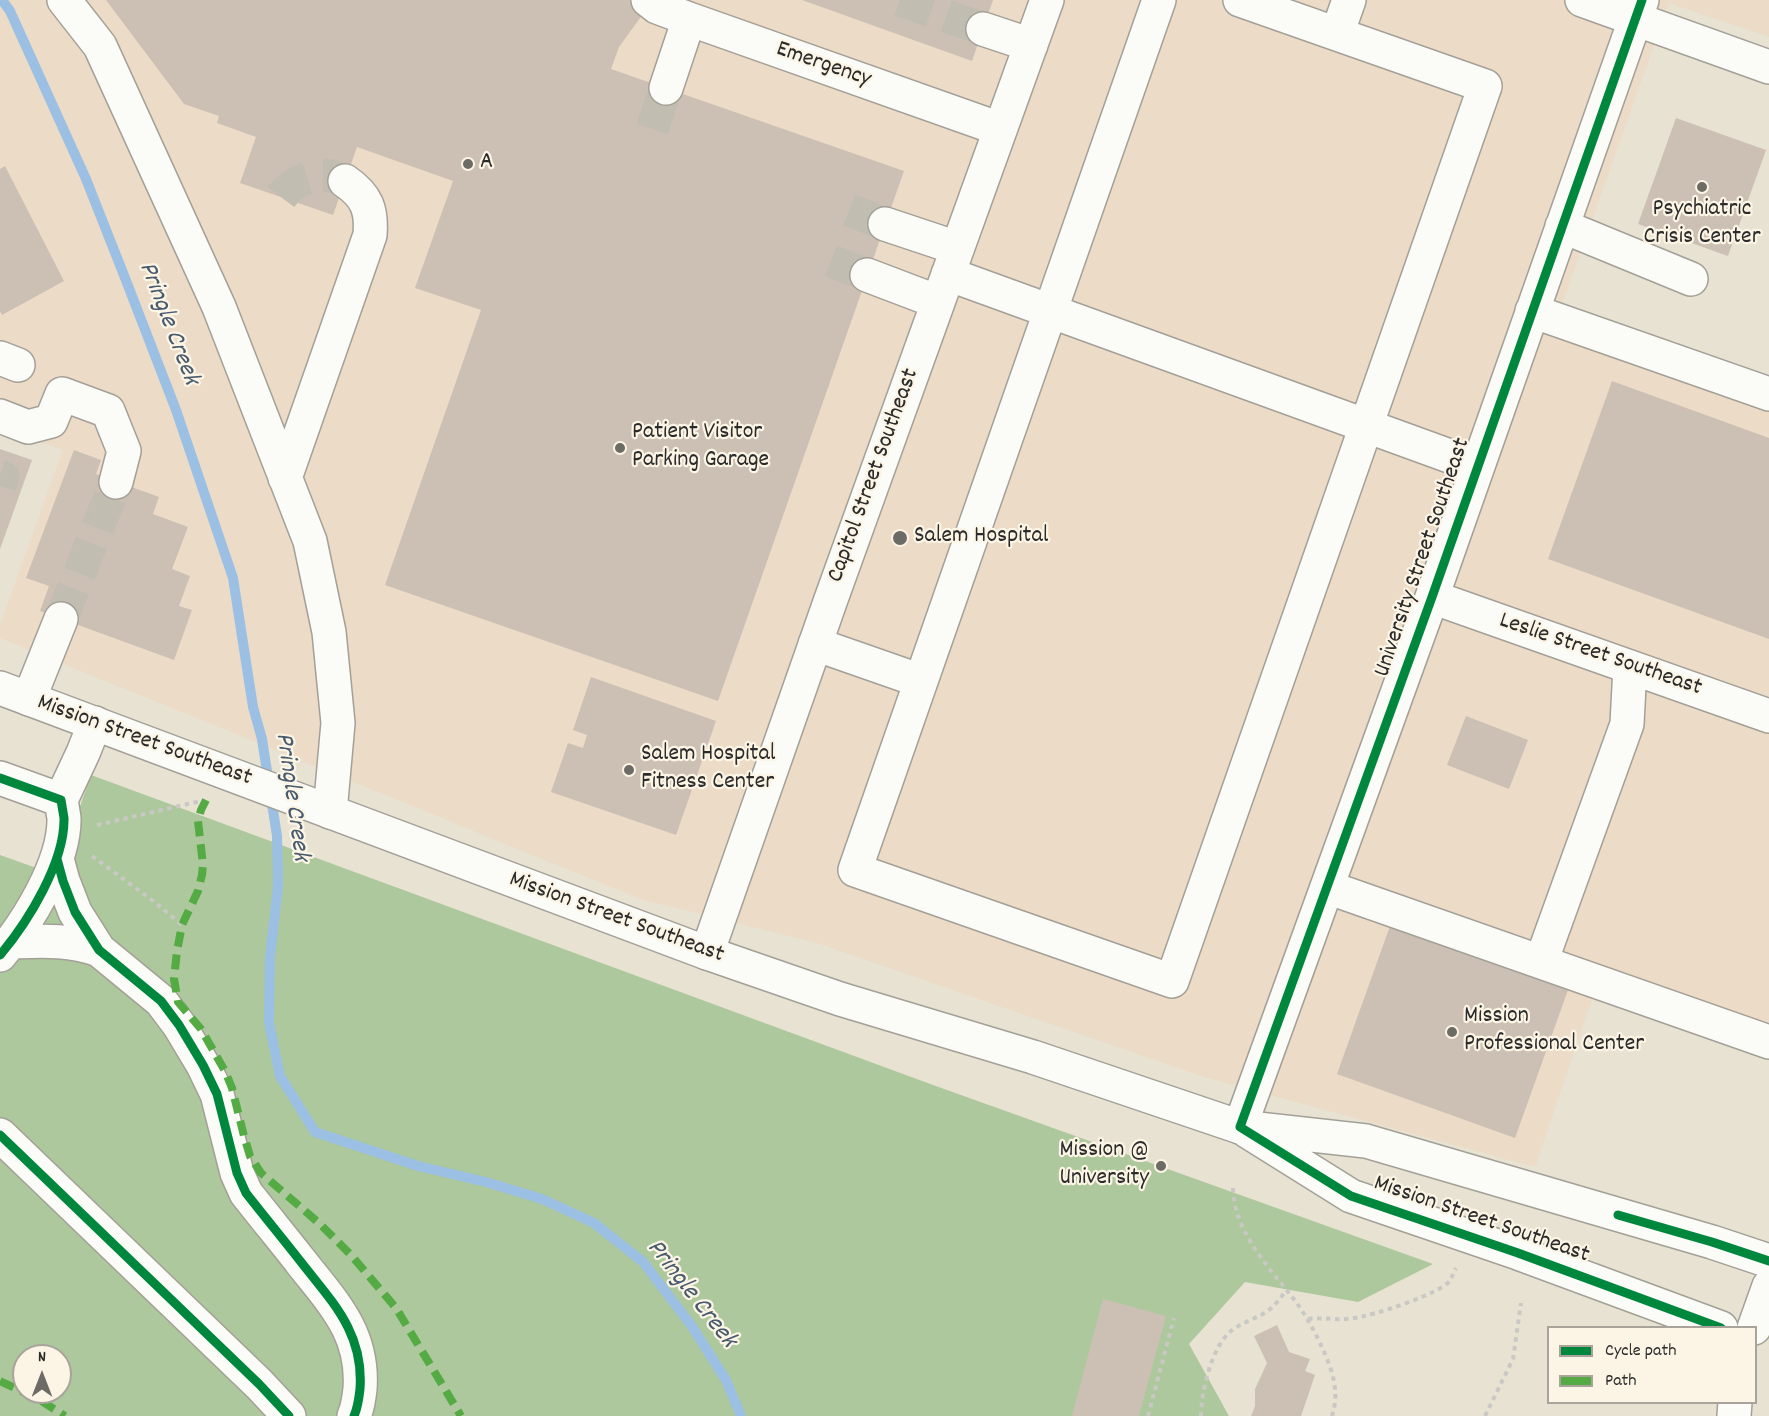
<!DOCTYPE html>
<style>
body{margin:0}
#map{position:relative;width:1769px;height:1416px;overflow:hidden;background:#e7e2d2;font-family:Dekko,sans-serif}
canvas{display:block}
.legend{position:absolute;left:1547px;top:1326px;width:210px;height:78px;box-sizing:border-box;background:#fcf5e5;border:2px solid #a8a49b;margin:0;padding:8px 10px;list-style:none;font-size:18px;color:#2b2b2b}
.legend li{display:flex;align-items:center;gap:12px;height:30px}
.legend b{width:30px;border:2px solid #a8a49b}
.north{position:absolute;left:12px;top:1344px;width:60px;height:60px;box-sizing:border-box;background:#fcf5e5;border:2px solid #a8a49b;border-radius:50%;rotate:0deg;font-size:16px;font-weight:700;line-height:24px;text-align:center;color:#2b2b2b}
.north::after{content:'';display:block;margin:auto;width:21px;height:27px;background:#6d6b65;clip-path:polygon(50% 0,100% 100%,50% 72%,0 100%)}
</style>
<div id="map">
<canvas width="1769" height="1416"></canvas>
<ul class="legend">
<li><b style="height:8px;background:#00873e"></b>Cycle path</li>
<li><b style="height:8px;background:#54ab44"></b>Path</li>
</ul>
<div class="north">N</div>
</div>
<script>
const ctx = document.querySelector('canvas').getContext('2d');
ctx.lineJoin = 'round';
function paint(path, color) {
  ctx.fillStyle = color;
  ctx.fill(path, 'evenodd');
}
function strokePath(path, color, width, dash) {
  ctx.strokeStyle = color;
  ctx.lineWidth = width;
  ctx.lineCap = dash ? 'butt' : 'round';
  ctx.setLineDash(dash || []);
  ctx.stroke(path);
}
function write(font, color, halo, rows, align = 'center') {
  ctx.font = font + ' Dekko,sans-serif';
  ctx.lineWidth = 4.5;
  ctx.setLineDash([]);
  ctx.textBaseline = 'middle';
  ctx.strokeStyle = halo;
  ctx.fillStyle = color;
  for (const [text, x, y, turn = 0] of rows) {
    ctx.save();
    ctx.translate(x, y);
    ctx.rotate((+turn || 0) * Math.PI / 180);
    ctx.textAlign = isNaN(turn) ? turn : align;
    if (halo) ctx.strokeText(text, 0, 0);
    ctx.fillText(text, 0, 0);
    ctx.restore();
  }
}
paint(new Path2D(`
 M 0,0 L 1769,0 L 1769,37 L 1669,3 L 1552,333 L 1769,407 L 1769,1036 L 1600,976 L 1535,1167 L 1204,1077 L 817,943 L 643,900 L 0,638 L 0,625 L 63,450 L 0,428 Z`), '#ecdbc6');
paint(new Path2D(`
 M 91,775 L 933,1085 L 1433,1264 L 1358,1302 L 1245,1282 L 1189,1344 L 1229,1416 L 0,1416 L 0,855 L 56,875 ZM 24,1356 L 60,1356 L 60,1392 L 24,1392 Z`), '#adc89c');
strokePath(new Path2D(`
 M 2,0 L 10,11 L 86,179 L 127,283 L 176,410 L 233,578 L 253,707 L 262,739 L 277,836 L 278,886 L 270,957 L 269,1023 L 280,1076 L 315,1132 L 418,1166 L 486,1182 L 542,1199 L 594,1223 L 643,1262 L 691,1325 L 726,1380 L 741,1416`), '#9bc0e3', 10);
paint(new Path2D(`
 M 106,0 L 653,0 L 619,47 L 611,69 L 904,171 L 718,701 L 385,585 L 481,310 L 415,288 L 453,181 L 357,147 L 333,215 L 240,183 L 256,137 L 217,123 L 219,116 L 184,104 Z
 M 802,0 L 993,0 L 972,61 Z
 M 1676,118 L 1766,150 L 1728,256 L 1638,224 Z
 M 5,166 L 64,281 L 2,315 L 0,311 L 0,169 Z
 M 1612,381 L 1769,438 L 1769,639 L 1548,559 Z
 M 0,449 L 32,460 L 0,549 Z
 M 74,450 L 101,460 L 96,474 L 159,497 L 153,514 L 188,527 L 172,569 L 190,576 L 179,606 L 192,610 L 174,660 L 40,611 L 49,586 L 26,578 Z
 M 591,677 L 716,721 L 676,835 L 551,792 L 568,743 L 583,748 L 587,735 L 573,730 Z
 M 1466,716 L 1528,740 L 1509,789 L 1447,765 Z
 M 1390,926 L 1568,990 L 1515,1138 L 1337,1074 Z
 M 1103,1299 L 1166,1316 L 1139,1416 L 1072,1416 Z
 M 1277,1325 L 1289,1352 L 1310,1359 L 1305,1371 L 1315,1375 L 1301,1416 L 1251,1416 L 1255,1406 L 1255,1389 L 1267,1363 L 1254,1336 Z`), '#ccc0b4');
strokePath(new Path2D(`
 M 900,0 L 983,29
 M 652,129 L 666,88
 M 281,197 C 296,177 322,169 345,181
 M 849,210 L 885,224
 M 831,261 L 867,275
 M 0,476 L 3,477 L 0,486
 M 61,619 L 116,482`), '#c1bdb1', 33, [33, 16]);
const minor = new Path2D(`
 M 64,0 L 100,46 L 219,307 L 310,541 L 329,632 L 338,723 L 330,812
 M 648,0 L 657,7 L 689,19 L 1000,129
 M 1159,0 L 855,870 L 1172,981 L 1485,86 L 1240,0
 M 1582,0 L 1769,67
 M 983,29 L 1031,45
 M 1337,34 L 1349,0
 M 666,88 L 689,19
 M 885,224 L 957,248
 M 1562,226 L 1691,279
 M 948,274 L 1477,466
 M 867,275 L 938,302
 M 1532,311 L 1769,394
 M 0,358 L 18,365
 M 0,416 L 28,427 L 51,421 L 62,394 L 108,411 L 124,451 L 116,482
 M 285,478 L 370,235 C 372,210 367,196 345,181
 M 1432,597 L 1769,716
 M 815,644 L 921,681
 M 29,699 L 61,619
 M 0,778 L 61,800 C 62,806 63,812 64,818 C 65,862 28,922 0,955
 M 61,800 L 83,753 L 95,723
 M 57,859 L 63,881 L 75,912 L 99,950 L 161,1001 L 179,1025 L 203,1065 L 217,1094 L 237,1173 L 246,1193 C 264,1216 283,1239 301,1262 C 333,1303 364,1333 360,1389 C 359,1398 358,1407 354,1416
 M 1327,887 L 1769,1042
 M 11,942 C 41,941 70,939 99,950
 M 707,953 L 830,602 L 1047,0
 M 1541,962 L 1627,724 L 1630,667
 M 1240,1127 L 1432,597 L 1642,0
 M 0,1135 L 259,1384 L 289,1416`);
const major = new Path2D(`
 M 0,688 L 707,953 L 840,999 L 1033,1057 L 1240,1127 L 1366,1141 L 1712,1242 L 1769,1261
 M 1247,1131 L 1351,1196 L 1518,1253 L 1721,1328
 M 1754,1328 L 1769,1286
 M 1734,1416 L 1735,1402`);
strokePath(minor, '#a3a097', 36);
strokePath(major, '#a3a097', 36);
strokePath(new Path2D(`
 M 97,825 L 201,801
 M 92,856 L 152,900 L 182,925
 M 1233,1188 C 1234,1233 1270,1268 1296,1302 C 1308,1318 1317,1336 1325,1354 C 1334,1375 1339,1394 1332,1416
 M 1308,1319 C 1324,1317 1339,1321 1354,1318 C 1372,1316 1439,1294 1450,1281 C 1452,1277 1454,1272 1456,1268
 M 1148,1416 L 1174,1318
 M 1201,1416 C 1201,1392 1212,1346 1231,1331 C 1242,1322 1256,1319 1268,1311 C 1275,1305 1281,1298 1286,1290
 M 1485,1416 L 1513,1359 L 1521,1303`), '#c9c8c4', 4, [4.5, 4.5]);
strokePath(minor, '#fbfbf8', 33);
strokePath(major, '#fbfbf8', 33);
strokePath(new Path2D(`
 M 206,800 L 201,810 L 198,821 L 203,865 L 202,875 L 198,891 L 182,925 L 177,951 L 174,979 L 178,1002 L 201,1029 L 225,1071 L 232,1088 L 244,1136 L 250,1156 L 261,1173 L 320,1224 L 351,1255 L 396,1308 L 461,1416
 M 0,1381 L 40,1400 L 65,1416`), '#54ab44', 8, [15, 8]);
strokePath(new Path2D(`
 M 1642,0 L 1432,597 L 1240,1127 L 1351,1196 L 1518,1253 L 1721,1328
 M 0,778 L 61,800 C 62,806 63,812 64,818 C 65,862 28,922 0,955
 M 57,859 L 63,881 L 75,912 L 99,950 L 161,1001 L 179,1025 L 203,1065 L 217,1094 L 237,1173 L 246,1193 C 264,1216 283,1239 301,1262 C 333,1303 364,1333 360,1389 C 359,1398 358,1407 354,1416
 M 0,1135 L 259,1384 L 289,1416
 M 1618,1215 L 1712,1242 L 1769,1261`), '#00873e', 9);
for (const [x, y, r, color] of [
 [468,164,6,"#6d6b65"],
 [1702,187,6,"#6d6b65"],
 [620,448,6,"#6d6b65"],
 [900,538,8,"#6d6b65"],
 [629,770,6,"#6d6b65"],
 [1452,1032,6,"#6d6b65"],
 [1161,1166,6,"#6d6b65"]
]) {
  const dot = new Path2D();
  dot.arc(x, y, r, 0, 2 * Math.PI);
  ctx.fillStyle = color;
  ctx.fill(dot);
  strokePath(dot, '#fcf5e5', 2);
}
write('24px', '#2b2b2b', '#fcf5e5', [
 ["Emergency",823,66,19],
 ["Capitol Street Southeast",875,476,-70],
 ["University Street Southeast",1424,558,-71],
 ["Leslie Street Southeast",1600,656,19],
 ["Mission Street Southeast",144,742,20],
 ["Mission Street Southeast",616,919,20],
 ["Mission Street Southeast",1481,1221,19]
]);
write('24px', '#2b2b2b', '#fcf5e5', [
 ["A",480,164],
 ["Psychiatric",1702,211,"center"],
 ["Crisis Center",1702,239,"center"],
 ["Patient Visitor",632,434],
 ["Parking Garage",632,462],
 ["Salem Hospital",914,538],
 ["Salem Hospital",641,756],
 ["Fitness Center",641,784],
 ["Mission",1464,1018],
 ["Professional Center",1464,1046],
 ["Mission @",1149,1152,"right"],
 ["University",1149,1180,"right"]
], 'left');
write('italic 26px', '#475a6e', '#fcf5e5', [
 ["Pringle Creek",167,324,69],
 ["Pringle Creek",290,797,82],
 ["Pringle Creek",690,1295,52]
]);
</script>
